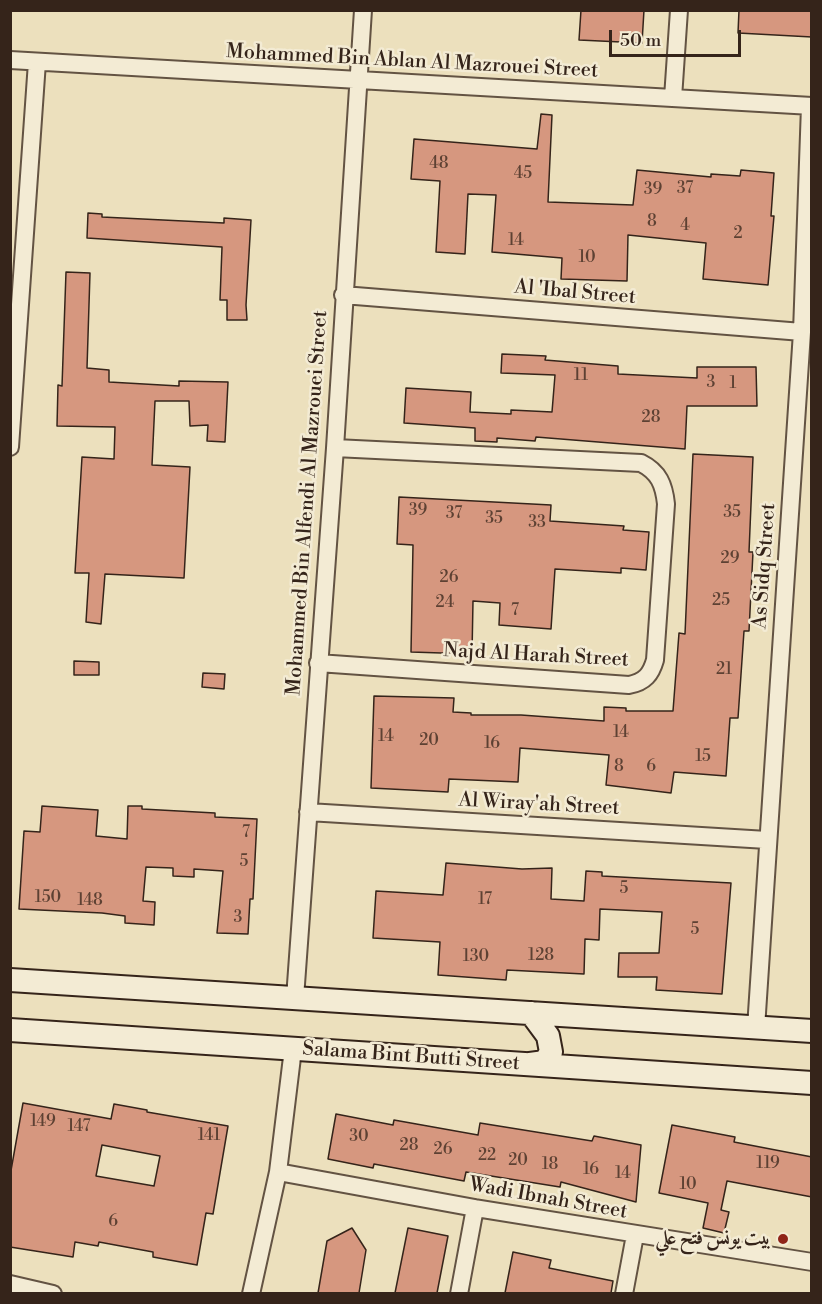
<!DOCTYPE html>
<meta charset="utf-8">
<style>
body{margin:0}
#map{position:relative;width:822px;height:1304px;overflow:hidden;background:#ece0bd;font-family:"Libre Bodoni",serif}
canvas{display:block}
.frame{position:absolute;inset:0;border:12px solid #35241a;pointer-events:none}
.scale{position:absolute;left:609px;top:30px;width:132px;height:27px;box-sizing:border-box;border:3px solid #35241a;border-top:0;padding-left:8px;font-size:18px;line-height:21px;white-space:nowrap;color:#35241a;-webkit-text-stroke:4px #f3ebd4;paint-order:stroke}
</style>
<div id="map">
<canvas width="822" height="1304"></canvas>
<div class="frame"></div>
<div class="scale">50 m</div>
</div>
<script>
const ctx = document.querySelector('canvas').getContext('2d');
ctx.lineJoin = 'round';
function paint(path, color) {
  ctx.fillStyle = color;
  ctx.fill(path, 'evenodd');
}
function strokePath(path, color, width, dash) {
  ctx.strokeStyle = color;
  ctx.lineWidth = width;
  ctx.lineCap = dash ? 'butt' : 'round';
  ctx.setLineDash(dash || []);
  ctx.stroke(path);
}
function write(font, color, halo, rows, align = 'center') {
  ctx.font = font + ' "Libre Bodoni",Amiri,serif';
  ctx.lineWidth = 5;
  ctx.setLineDash([]);
  ctx.textBaseline = 'middle';
  ctx.strokeStyle = halo;
  ctx.fillStyle = color;
  for (const [text, x, y, turn = 0] of rows) {
    ctx.save();
    ctx.translate(x, y);
    ctx.rotate((+turn || 0) * Math.PI / 180);
    ctx.textAlign = isNaN(turn) ? turn : align;
    if (halo) ctx.strokeText(text, 0, 0);
    ctx.fillText(text, 0, 0);
    ctx.restore();
  }
}
const building = new Path2D(`
 M 581,10 L 644,10 L 642,43 L 579,40 Z
 M 739,10 L 812,10 L 812,37 L 738,33 Z
 M 541,114 L 552,115 L 548,202 L 633,205 L 637,170 L 711,177 L 711,174 L 740,176 L 741,170 L 774,173 L 771,216 L 774,216 L 768,285 L 703,279 L 706,243 L 628,235 L 627,281 L 561,279 L 562,258 L 492,252 L 496,195 L 468,194 L 465,254 L 436,252 L 440,181 L 411,179 L 414,139 L 537,149 Z
 M 88,213 L 102,214 L 102,217 L 224,223 L 224,218 L 251,220 L 246,305 L 247,320 L 227,320 L 227,300 L 220,300 L 222,247 L 87,238 Z
 M 66,272 L 90,273 L 87,368 L 109,370 L 109,382 L 179,386 L 179,381 L 228,382 L 225,442 L 207,441 L 208,425 L 190,426 L 189,401 L 155,401 L 152,465 L 190,467 L 184,578 L 105,574 L 101,624 L 86,622 L 89,573 L 75,573 L 82,457 L 114,459 L 115,427 L 57,426 L 58,385 L 62,386 Z
 M 502,354 L 546,356 L 545,360 L 618,366 L 618,374 L 697,378 L 697,367 L 756,367 L 757,406 L 687,406 L 685,449 L 536,437 L 535,441 L 497,438 L 497,442 L 475,441 L 475,428 L 404,423 L 406,388 L 471,392 L 470,412 L 511,414 L 511,410 L 552,412 L 555,375 L 501,373 Z
 M 693,454 L 753,457 L 749,552 L 753,552 L 749,631 L 744,631 L 738,718 L 730,718 L 726,776 L 674,772 L 671,793 L 606,785 L 609,755 L 520,748 L 518,782 L 449,779 L 448,792 L 371,788 L 374,696 L 454,698 L 453,712 L 471,713 L 471,715 L 521,715 L 604,721 L 604,707 L 626,708 L 626,711 L 673,711 L 679,633 L 685,634 Z
 M 399,497 L 551,505 L 550,521 L 624,526 L 623,530 L 649,532 L 646,570 L 621,568 L 621,573 L 555,569 L 551,629 L 499,625 L 500,603 L 473,601 L 472,654 L 411,652 L 413,545 L 397,544 Z
 M 74,661 L 99,662 L 99,675 L 74,675 Z
 M 203,673 L 225,674 L 224,689 L 202,687 Z
 M 42,806 L 98,810 L 96,836 L 127,839 L 128,806 L 142,806 L 142,809 L 215,813 L 215,817 L 257,819 L 253,899 L 250,899 L 248,934 L 217,933 L 223,871 L 194,869 L 194,877 L 173,876 L 173,868 L 146,867 L 143,901 L 155,902 L 154,925 L 125,923 L 125,916 L 102,913 L 19,909 L 24,831 L 40,832 Z
 M 446,863 L 522,869 L 552,868 L 551,899 L 584,901 L 586,871 L 602,872 L 602,876 L 731,883 L 722,994 L 656,990 L 657,977 L 618,977 L 619,953 L 659,953 L 662,912 L 600,909 L 599,940 L 585,939 L 584,974 L 507,970 L 506,980 L 438,975 L 440,942 L 373,938 L 376,891 L 443,895 Z
 M 23,1103 L 111,1119 L 114,1104 L 147,1110 L 147,1112 L 228,1126 L 213,1214 L 206,1213 L 197,1265 L 153,1257 L 153,1252 L 99,1242 L 98,1246 L 75,1242 L 73,1257 L 10,1247 L 10,1176 ZM 102,1145 L 160,1156 L 154,1186 L 96,1176 Z
 M 336,1114 L 393,1125 L 394,1120 L 478,1135 L 480,1123 L 592,1141 L 594,1136 L 641,1145 L 636,1202 L 561,1182 L 560,1187 L 466,1172 L 464,1181 L 374,1164 L 373,1168 L 328,1159 Z
 M 672,1125 L 735,1137 L 734,1142 L 812,1157 L 812,1197 L 727,1181 L 721,1210 L 729,1212 L 724,1233 L 703,1228 L 708,1203 L 659,1193 Z
 M 352,1228 L 366,1250 L 359,1293 L 318,1293 L 327,1241 Z
 M 408,1228 L 448,1236 L 437,1293 L 395,1293 Z
 M 513,1252 L 551,1260 L 549,1268 L 613,1281 L 611,1293 L 505,1293 Z`);
paint(building, '#d6977f');
strokePath(building, '#35241a', 1.5);
const street = new Path2D(`
 M 10,60 L 812,106
 M 673,98 L 679,10
 M 343,295 L 802,332
 M 10,447 L 37,62
 M 318,663 L 629,685 C 645,682 651,674 655,660 L 666,504 C 664,485 659,472 641,463 L 335,448
 M 308,812 L 767,840
 M 295,998 L 335,448 L 363,10
 M 756,1028 L 802,332 L 810,106
 M 278,1172 L 475,1208 L 812,1262
 M 10,1284 L 53,1294
 M 251,1294 L 278,1172 L 293,1049
 M 459,1294 L 475,1208
 M 624,1294 L 635,1235`);
const secondary = new Path2D(`
 M 10,980 L 812,1031
 M 10,1030 L 812,1083
 M 530,1064 L 545,1062 L 551,1052 L 548,1036 L 531,1013`);
strokePath(street, '#635343', 20);
strokePath(secondary, '#35241a', 26);
strokePath(street, '#f3ebd4', 16);
strokePath(secondary, '#f3ebd4', 22);
for (const [x, y, r, color] of [
 [783,1239,6,"#8f2418"]
]) {
  const dot = new Path2D();
  dot.arc(x, y, r, 0, 2 * Math.PI);
  ctx.fillStyle = color;
  ctx.fill(dot);
  strokePath(dot, '#f3ebd4', 2);
}
write('16px', '#5d4133', null, [
 ["48",439,164],
 ["45",523,174],
 ["37",685,189],
 ["39",653,190],
 ["8",652,222],
 ["4",685,226],
 ["2",738,234],
 ["14",516,241],
 ["10",587,258],
 ["11",581,376],
 ["3",711,383],
 ["1",733,384],
 ["28",651,418],
 ["39",418,511],
 ["35",732,513],
 ["37",454,514],
 ["35",494,519],
 ["33",537,523],
 ["29",730,559],
 ["26",449,578],
 ["25",721,601],
 ["24",445,603],
 ["7",515,611],
 ["21",724,670],
 ["14",621,733],
 ["14",386,737],
 ["20",429,741],
 ["16",492,744],
 ["15",703,757],
 ["8",619,767],
 ["6",651,767],
 ["7",246,833],
 ["5",244,862],
 ["5",624,889],
 ["150",48,898],
 ["17",485,900],
 ["148",90,901],
 ["3",238,918],
 ["5",695,930],
 ["128",541,956],
 ["130",476,957],
 ["149",43,1122],
 ["147",79,1127],
 ["141",209,1136],
 ["30",359,1137],
 ["28",409,1146],
 ["26",443,1150],
 ["22",487,1156],
 ["20",518,1161],
 ["119",768,1164],
 ["18",550,1165],
 ["16",591,1170],
 ["14",623,1174],
 ["10",688,1185],
 ["6",113,1222]
]);
write('20px', '#35241a', '#f3ebd4', [
 ["Mohammed Bin Ablan Al Mazrouei Street",412,62,3],
 ["Al 'Ibal Street",575,293,5],
 ["Mohammed Bin Alfendi Al Mazrouei Street",308,503,-86],
 ["As Sidq Street",765,566,-86],
 ["Najd Al Harah Street",536,656,3],
 ["Al Wiray'ah Street",539,805,3],
 ["Salama Bint Butti Street",411,1057,4],
 ["Wadi Ibnah Street",548,1199,10]
]);
write('bold 20px', '#35241a', '#f3ebd4', [
 ["بيت يونس فتح علي",771,1239]
], 'right');
</script>
